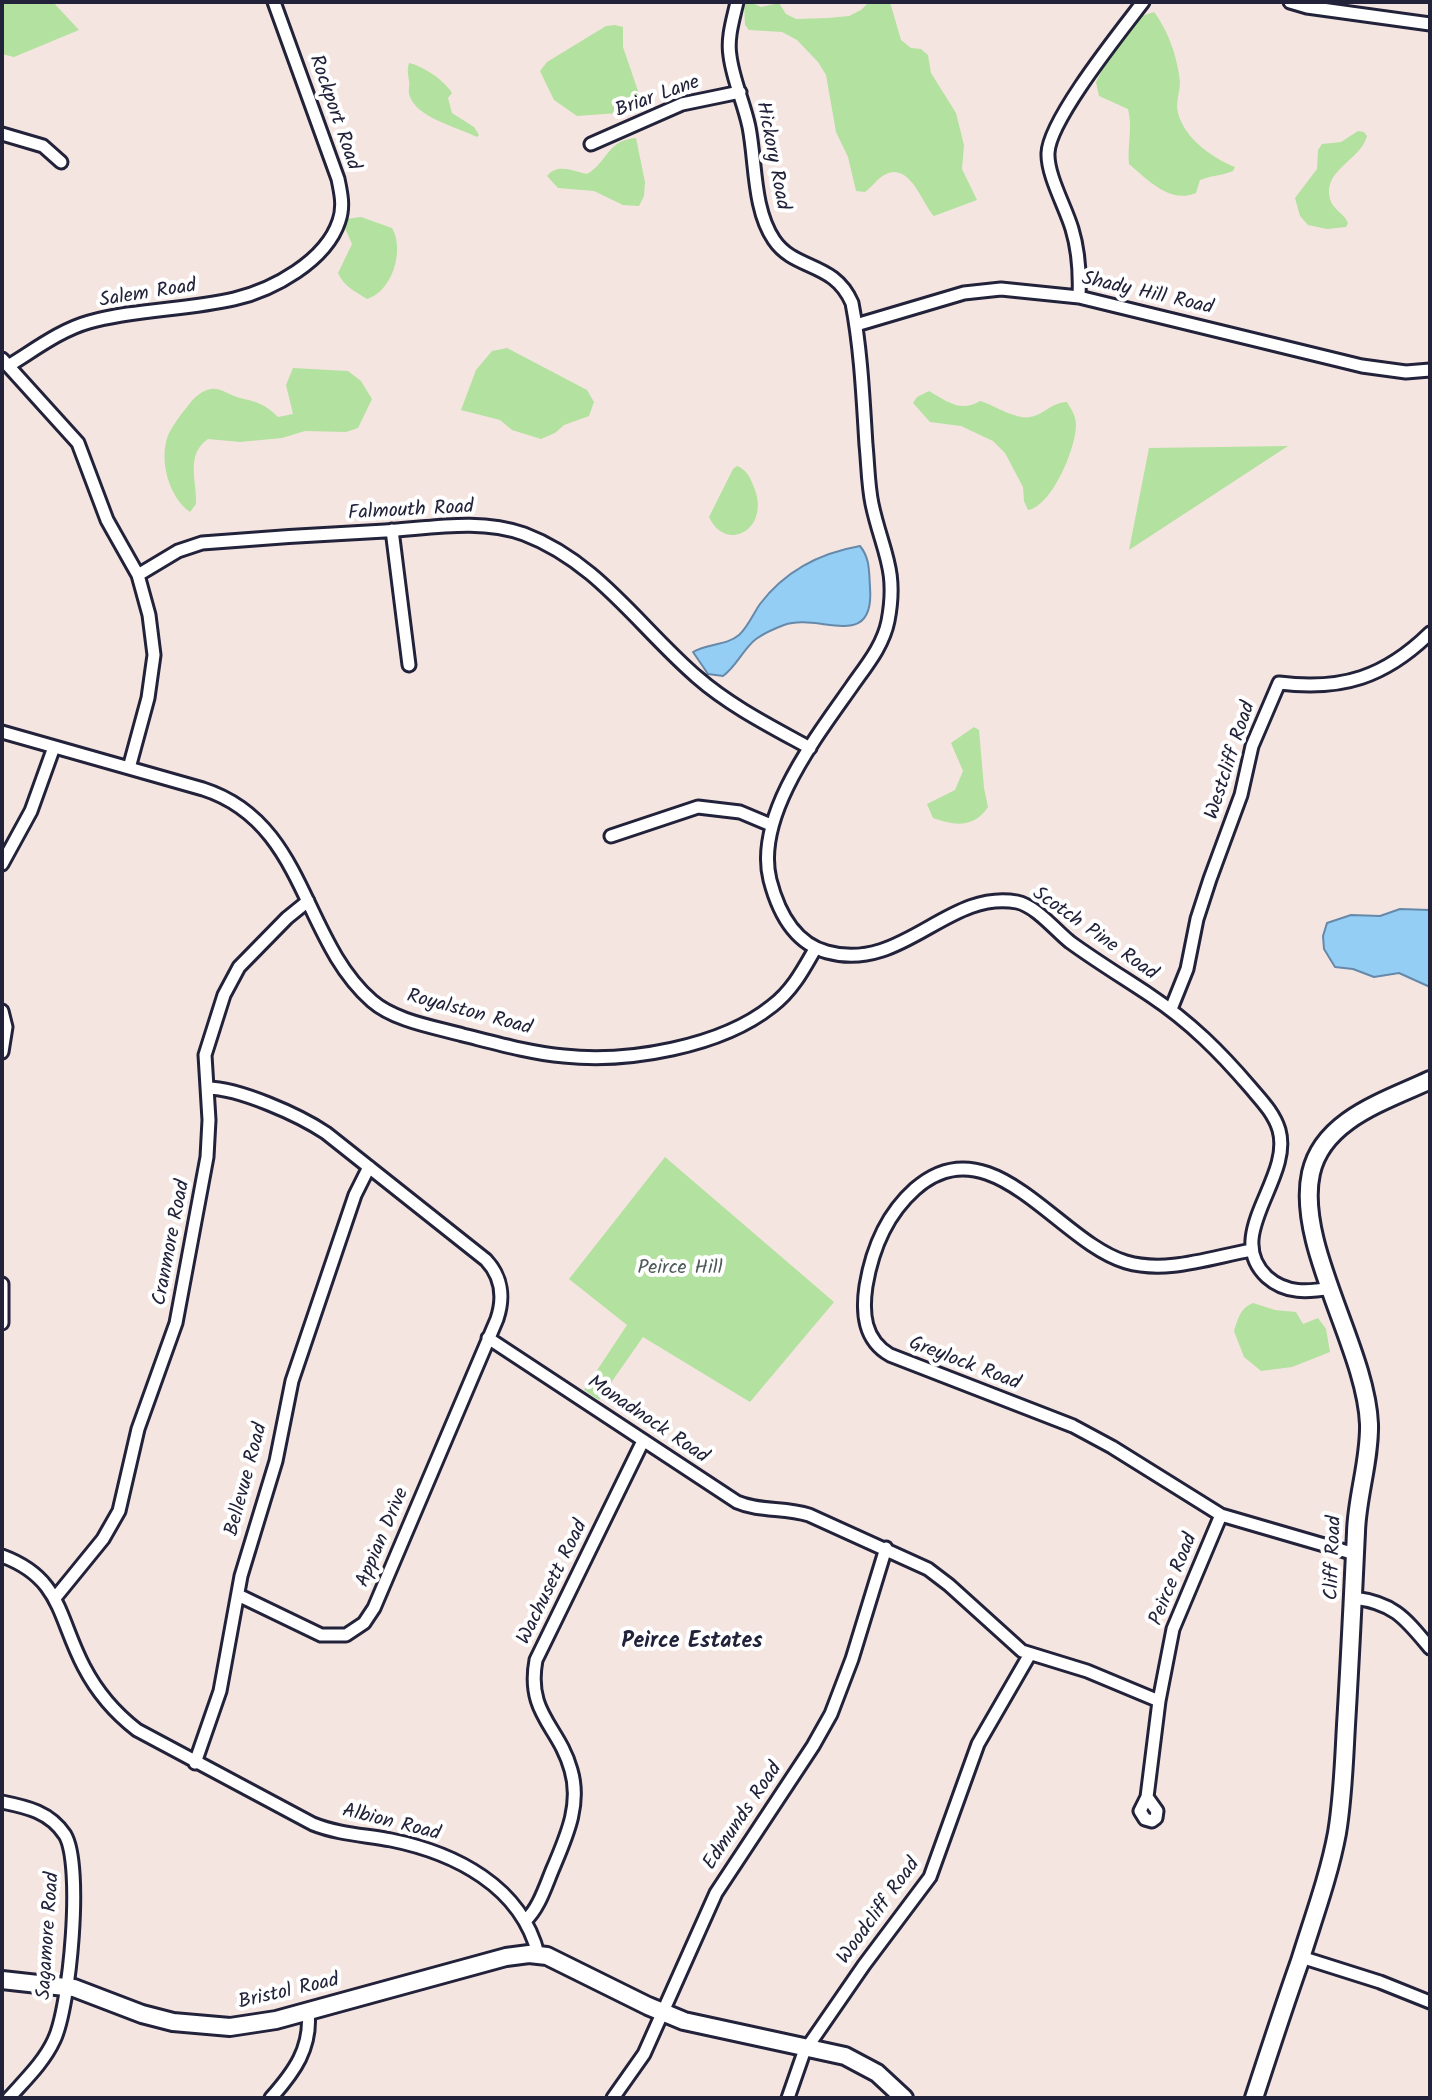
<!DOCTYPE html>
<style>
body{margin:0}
#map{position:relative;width:1432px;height:2100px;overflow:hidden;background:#f5e5e0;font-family:Kalam,sans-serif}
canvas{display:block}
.frame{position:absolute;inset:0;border:4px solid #22223b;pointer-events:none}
</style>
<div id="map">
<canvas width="1432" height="2100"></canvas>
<div class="frame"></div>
</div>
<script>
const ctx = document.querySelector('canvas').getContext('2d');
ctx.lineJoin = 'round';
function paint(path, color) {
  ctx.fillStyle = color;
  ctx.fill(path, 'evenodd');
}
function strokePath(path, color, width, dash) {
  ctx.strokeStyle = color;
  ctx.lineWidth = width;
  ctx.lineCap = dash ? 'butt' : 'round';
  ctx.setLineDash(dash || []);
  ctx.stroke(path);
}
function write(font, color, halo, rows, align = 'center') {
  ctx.font = font + ' Kalam,sans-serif';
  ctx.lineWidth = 8;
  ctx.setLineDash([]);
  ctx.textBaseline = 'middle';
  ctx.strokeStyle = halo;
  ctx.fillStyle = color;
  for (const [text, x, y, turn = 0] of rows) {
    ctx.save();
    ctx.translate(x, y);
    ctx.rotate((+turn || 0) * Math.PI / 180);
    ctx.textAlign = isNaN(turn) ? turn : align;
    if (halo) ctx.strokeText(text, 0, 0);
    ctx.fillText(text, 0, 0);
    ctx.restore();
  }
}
paint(new Path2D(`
 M 2,2 L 53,2 L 79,30 L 14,57 L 2,54 Z
 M 750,2 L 761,7 L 779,3 L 786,14 L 796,19 L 828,18 L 849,16 L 861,10 L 869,2 L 890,2 L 901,40 L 911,48 L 921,49 L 928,55 L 931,73 L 956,113 L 964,145 L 962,169 L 977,200 L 934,216 C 922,204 910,160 884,175 C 877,179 872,187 865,192 L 856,191 L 848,157 L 836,132 L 826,75 L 818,62 L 797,40 L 782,32 L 749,30 L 745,25 L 744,3 Z
 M 1154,12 C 1168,30 1178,59 1180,82 C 1180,90 1177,98 1177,107 C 1180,135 1210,157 1235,167 L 1233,171 C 1222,176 1212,175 1200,180 L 1196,193 C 1170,204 1148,180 1129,164 C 1127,145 1133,128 1128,109 L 1099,96 L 1096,82 L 1127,21 Z
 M 615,25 L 623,27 L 623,47 L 639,94 L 628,109 L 618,113 L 577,116 L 554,100 L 540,71 L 547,62 L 606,26 Z
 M 409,63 C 423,66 444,80 452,93 L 448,98 L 452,113 L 474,127 L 479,135 L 477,137 C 458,127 415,118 409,94 C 408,90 410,86 409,81 C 408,74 407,70 409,63 Z
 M 1358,131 L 1364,132 L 1367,136 C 1361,160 1322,170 1330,199 C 1333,210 1344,213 1348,223 L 1346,227 L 1327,229 L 1308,225 L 1300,216 L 1295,198 L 1317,169 L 1318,150 L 1322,144 L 1341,142 Z
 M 636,138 L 645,182 L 644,196 L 639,206 L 623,205 L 594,191 L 558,188 L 547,176 C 558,163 572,171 587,174 C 608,162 607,140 636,138 Z
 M 361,217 L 392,228 C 405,250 392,292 367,299 C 355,291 344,287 338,273 L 352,244 L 344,226 L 346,219 Z
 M 507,348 L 587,390 L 594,402 L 589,416 L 564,425 L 555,433 L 541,439 L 512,430 L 500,420 L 461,410 L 476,370 L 492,351 Z
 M 293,368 L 348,371 L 361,381 L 372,399 L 358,428 L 346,432 L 305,431 L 282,438 L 240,442 L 208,439 C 185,455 197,481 196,504 L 190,512 C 168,497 158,457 169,433 C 174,424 180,415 187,407 C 193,399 200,391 211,389 C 221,387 230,396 240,398 C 257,402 265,404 278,417 L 293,414 L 286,385 Z
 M 929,391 C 946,401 961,413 980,401 C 994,405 1016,420 1030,417 C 1044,415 1050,403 1067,402 C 1071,409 1076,416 1076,425 C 1076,448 1052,506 1028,510 L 1024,501 L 1023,487 L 1005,453 L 993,441 L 961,426 L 930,422 L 913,403 L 917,397 Z
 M 1288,446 L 1129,550 L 1149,448 Z
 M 737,466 C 745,469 750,476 753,485 C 773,529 726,554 709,517 L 733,469 Z
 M 974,727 L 979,730 L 984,788 L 988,807 C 974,828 955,826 933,818 L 927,804 L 955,790 L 963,771 L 951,743 Z
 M 665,1157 L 834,1302 L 750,1402 L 643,1337 L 599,1400 L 584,1390 L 627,1325 L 569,1279 Z
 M 1253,1303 L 1275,1310 L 1296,1312 L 1303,1324 L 1318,1318 L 1326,1329 L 1330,1352 L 1292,1367 L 1261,1371 L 1244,1357 L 1234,1331 C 1238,1319 1240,1308 1253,1303 Z`), '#b3e19f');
const water = new Path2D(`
 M 860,546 C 870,558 869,572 870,587 C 875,653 819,612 784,625 C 776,628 763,634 756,639 C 743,649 737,666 723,676 L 708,674 L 693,652 C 707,643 726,646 739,635 C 748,627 753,614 760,604 C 785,571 820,553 860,546 Z
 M 1400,909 L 1430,910 L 1430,987 L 1399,973 L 1374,977 L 1353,969 L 1335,967 L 1324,949 L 1323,936 L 1327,923 L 1351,915 L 1380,916 Z`);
paint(water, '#94cef4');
strokePath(water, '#6689aa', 2);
const street = new Path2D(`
 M 737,2 C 733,20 727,38 730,56 C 733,80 744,103 749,127 C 756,163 753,209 774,240 C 795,271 834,261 852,303 C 861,350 863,398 866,445 C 868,464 868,485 872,504 C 882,551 898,569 888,621 C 883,646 866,666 852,686 C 817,736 754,816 770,880 C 778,911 794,943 827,952 C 902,973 948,889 1017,902 C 1036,906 1055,930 1070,942 C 1096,961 1124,978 1151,996 C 1190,1022 1220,1052 1250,1087 C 1261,1100 1274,1113 1279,1130 C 1293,1179 1222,1235 1267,1277 C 1286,1294 1308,1292 1331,1288
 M 1290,2 L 1307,7 L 1430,24
 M 2,134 L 43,146 L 61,162
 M 591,144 L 682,104 L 740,92
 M 1079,297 C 1080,274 1079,252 1072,229 C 1066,208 1047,175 1048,153 C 1049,120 1121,31 1143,2
 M 856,325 L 964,293 L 1001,289 L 1079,297 L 1362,366 L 1406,372 L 1430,370
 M 2,359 L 78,443 L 107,520 L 138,575 L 149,615 L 154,655 L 148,698 L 129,768
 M 8,366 C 33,351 60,330 89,322 C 136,309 186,310 234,299 C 273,290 326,261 339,221 C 344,207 341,193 338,179 L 274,2
 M 392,530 L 409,665
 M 138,575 L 178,551 L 202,543 C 263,538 324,534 385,531 C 431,528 480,518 524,534 C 598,562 639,627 697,677 C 730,706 772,727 810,748
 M 2,732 L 203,789 C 306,822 301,939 372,1001 C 395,1021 434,1027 463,1035 C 495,1043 530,1053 564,1056 C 627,1063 721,1047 772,1006 C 792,991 803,970 815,949
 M 611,836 L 698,807 L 740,812 L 771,825
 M 2,864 L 31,811 L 54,747
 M 1171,1009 L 1187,969 L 1197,919 L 1210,879 L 1241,795 L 1252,746 L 1279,683 C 1342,691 1385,677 1430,633
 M 2,1011 L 6,1027 L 2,1052
 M 207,1088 C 239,1088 299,1115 326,1133 L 486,1260 C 502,1277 504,1298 497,1319 L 374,1608 L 364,1623 L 346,1635 L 321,1635 L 238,1595
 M 1252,1250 C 1212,1257 1167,1274 1126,1262 C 1058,1242 991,1122 915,1189 C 887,1214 872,1250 866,1286 C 862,1313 864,1340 890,1355 L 1073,1426 L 1112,1447 L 1221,1515 L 1355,1554
 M 2,1284 L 2,1323
 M 488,1338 L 737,1502 C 760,1512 785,1507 809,1515 L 928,1569 L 949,1585 L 1022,1651 L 1087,1671 L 1159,1701
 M 2,1556 C 62,1578 58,1618 84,1667 C 97,1692 115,1713 137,1730 L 313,1824 C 338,1834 364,1835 391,1840 C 455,1853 521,1886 538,1954
 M 55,1598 L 103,1539 L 119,1511 L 138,1429 L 176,1323 L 207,1157 L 209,1120 L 205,1055 L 224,995 L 239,967 L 287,918 L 308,901
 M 1354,1598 C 1394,1603 1405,1618 1430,1648
 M 195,1763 L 220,1691 L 241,1576 L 276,1461 L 292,1381 L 355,1195 L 369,1167
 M 1147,1797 L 1157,1811 L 1156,1818 L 1152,1821 L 1145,1819 L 1140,1811 L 1147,1797 L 1159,1701 L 1173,1629 L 1221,1515
 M 2,1802 C 27,1807 50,1812 65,1835 C 83,1865 70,2007 54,2040 C 44,2062 25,2080 9,2098
 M 525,1921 C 540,1907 546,1884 554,1866 C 567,1835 581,1804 571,1770 C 559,1726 526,1714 536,1660 L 643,1441
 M 1301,1957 L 1380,1982 L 1430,2002
 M 271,2098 C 294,2072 312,2048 308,2011
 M 613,2098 L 644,2054 L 716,1893 L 813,1746 L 831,1714 L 852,1659 L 886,1548
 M 788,2098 L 804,2052 L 864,1965 L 930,1877 L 978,1744 L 1030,1654`);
const secondary = new Path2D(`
 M 2,1980 L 74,1988 L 142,2014 L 173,2022 L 230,2027 L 276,2020 L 506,1957 L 529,1954 L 547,1956 L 648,2006 L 684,2021 L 845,2056 L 877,2073 L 904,2098
 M 1254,2098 C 1269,2052 1284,2006 1300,1961 C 1313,1919 1329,1876 1337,1833 C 1343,1797 1344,1761 1346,1725 C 1350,1660 1353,1596 1356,1532 C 1357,1496 1370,1460 1369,1424 C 1366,1348 1295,1245 1311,1173 C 1323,1119 1386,1101 1430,1080`);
strokePath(street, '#22223b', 17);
strokePath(secondary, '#22223b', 22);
strokePath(street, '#fff', 11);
strokePath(secondary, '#fff', 16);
write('20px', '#22223b', '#fff', [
 ["Briar Lane",658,98,-20],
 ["Rockport Road",333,113,71],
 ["Hickory Road",771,156,79],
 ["Salem Road",148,295,-9],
 ["Shady Hill Road",1147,295,13],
 ["Falmouth Road",411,512,-3],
 ["Westcliff Road",1232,761,-72],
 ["Scotch Pine Road",1094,935,35],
 ["Royalston Road",469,1014,15],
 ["Cranmore Road",173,1243,-79],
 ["Greylock Road",964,1365,21],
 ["Monadnock Road",647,1421,34],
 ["Bellevue Road",248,1480,-75],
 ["Appian Drive",384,1538,-67],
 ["Cliff Road",1335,1558,-88],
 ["Peirce Road",1175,1580,-68],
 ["Wachusett Road",554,1583,-64],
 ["Edmunds Road",744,1817,-56],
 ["Albion Road",391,1824,14],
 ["Woodcliff Road",880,1912,-54],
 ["Sagamore Road",50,1936,-86],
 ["Bristol Road",289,1993,-13]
]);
write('20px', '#4e5b59', '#fff', [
 ["Peirce Hill",680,1270]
]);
write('bold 22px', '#22223b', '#fff', [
 ["Peirce Estates",692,1643]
]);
</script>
